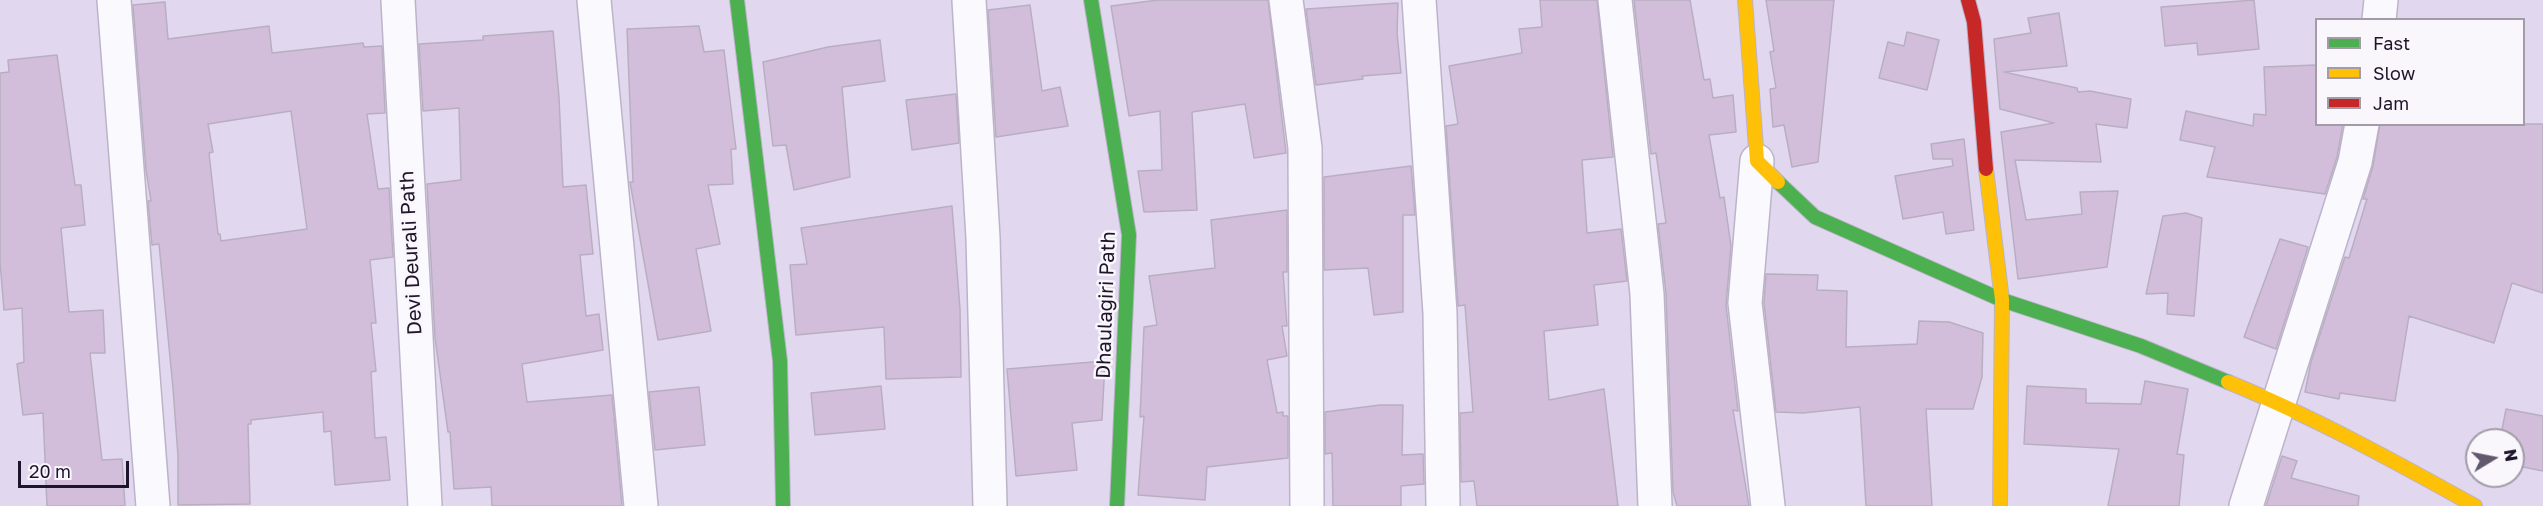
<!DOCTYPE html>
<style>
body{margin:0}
#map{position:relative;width:2543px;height:506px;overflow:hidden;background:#e1d8f0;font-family:"Golos Text",sans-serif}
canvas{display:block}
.legend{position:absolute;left:2315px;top:18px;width:210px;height:108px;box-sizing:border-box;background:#f9f6fc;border:2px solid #a19ca8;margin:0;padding:8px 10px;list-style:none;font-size:18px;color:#1e152a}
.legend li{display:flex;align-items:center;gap:12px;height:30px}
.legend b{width:30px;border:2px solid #a19ca8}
.north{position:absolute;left:2465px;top:428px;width:60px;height:60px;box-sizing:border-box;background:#f9f6fc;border:2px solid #a19ca8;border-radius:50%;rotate:80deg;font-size:16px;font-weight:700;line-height:24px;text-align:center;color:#1e152a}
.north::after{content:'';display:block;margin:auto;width:21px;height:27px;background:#62596f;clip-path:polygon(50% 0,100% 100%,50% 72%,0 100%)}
.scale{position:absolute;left:18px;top:461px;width:111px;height:27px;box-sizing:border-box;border:3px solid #1e152a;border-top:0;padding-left:8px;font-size:18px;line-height:21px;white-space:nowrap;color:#1e152a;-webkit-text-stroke:4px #f9f6fc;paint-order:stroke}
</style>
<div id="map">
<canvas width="2543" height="506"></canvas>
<ul class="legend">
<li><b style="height:8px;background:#4caf50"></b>Fast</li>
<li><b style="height:8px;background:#ffc107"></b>Slow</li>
<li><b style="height:8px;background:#c62828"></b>Jam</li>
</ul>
<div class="north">N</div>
<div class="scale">20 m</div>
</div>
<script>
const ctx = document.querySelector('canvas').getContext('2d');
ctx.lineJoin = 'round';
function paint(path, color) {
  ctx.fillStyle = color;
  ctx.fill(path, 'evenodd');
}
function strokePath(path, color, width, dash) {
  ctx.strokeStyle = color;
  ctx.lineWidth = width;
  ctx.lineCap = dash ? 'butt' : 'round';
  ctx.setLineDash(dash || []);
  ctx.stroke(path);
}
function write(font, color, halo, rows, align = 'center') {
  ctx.font = font + ' "Golos Text",sans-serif';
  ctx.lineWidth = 5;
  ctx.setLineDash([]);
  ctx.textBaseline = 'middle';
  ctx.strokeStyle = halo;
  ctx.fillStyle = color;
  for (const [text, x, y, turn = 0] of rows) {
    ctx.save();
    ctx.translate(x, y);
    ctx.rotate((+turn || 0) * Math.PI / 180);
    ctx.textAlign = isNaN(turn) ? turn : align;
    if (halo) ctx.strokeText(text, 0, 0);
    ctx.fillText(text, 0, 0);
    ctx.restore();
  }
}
const building = new Path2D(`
 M 1158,0 L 1268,0 L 1286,153 L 1254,158 L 1245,104 L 1192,112 L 1197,210 L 1144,212 L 1138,171 L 1162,170 L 1160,111 L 1129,116 L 1111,6 Z
 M 1540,0 L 1597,0 L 1613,157 L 1582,160 L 1587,233 L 1621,229 L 1627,281 L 1594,285 L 1598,325 L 1544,331 L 1549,400 L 1604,389 L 1618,506 L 1477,506 L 1474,481 L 1461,482 L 1460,413 L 1473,412 L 1465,305 L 1458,306 L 1446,126 L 1458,124 L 1449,66 L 1522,53 L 1519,29 L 1542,27 Z
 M 1634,0 L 1690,0 L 1704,80 L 1710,79 L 1713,98 L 1733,95 L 1736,132 L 1709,135 L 1720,198 L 1724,197 L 1731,246 L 1726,305 L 1738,411 L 1733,410 L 1749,506 L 1677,506 L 1673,492 L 1666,293 L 1658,224 L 1666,223 L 1656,153 L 1651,154 Z
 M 1766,0 L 1834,0 L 1818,162 L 1792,167 L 1784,125 L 1773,127 L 1770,89 L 1776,88 L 1770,52 L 1774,51 Z
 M 2254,0 L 2259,49 L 2198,55 L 2197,43 L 2165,46 L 2161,7 Z
 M 165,2 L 168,39 L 269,26 L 272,53 L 363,43 L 364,47 L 382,46 L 385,113 L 367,114 L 378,189 L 389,188 L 393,257 L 370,260 L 376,323 L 371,323 L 376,371 L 371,372 L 375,438 L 386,437 L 390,480 L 335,485 L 331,431 L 324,432 L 323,412 L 251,420 L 251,424 L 248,424 L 250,504 L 178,505 L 178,456 L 173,388 L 159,244 L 152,245 L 148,201 L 151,201 L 146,170 L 133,5 ZM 291,111 L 307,229 L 221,241 L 220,234 L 218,234 L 209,153 L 213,152 L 208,124 Z
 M 1398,3 L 1397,33 L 1401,73 L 1362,76 L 1363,79 L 1316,85 L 1306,9 Z
 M 1030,5 L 1042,91 L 1060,87 L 1068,126 L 996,137 L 988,10 Z
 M 2059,13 L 2067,66 L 2004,72 L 2077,88 L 2078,92 L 2090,91 L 2131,99 L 2127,128 L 2096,124 L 2101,162 L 2015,160 L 2026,220 L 2082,214 L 2080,192 L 2118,191 L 2107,267 L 2018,279 L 2001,132 L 2054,123 L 2000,109 L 1994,39 L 2031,33 L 2028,18 Z
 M 699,26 L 704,52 L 724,50 L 736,149 L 731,149 L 733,184 L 708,185 L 720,244 L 696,249 L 711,331 L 658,340 L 630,182 L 633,182 L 627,29 Z
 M 553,31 L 559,97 L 563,187 L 586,185 L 593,254 L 580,255 L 586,316 L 599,314 L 603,350 L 522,364 L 527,402 L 612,395 L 622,506 L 492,506 L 491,487 L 454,489 L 450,432 L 448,432 L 435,338 L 427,184 L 461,180 L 459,108 L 423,111 L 419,44 L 483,40 L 483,36 Z
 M 1907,32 L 1939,40 L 1927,90 L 1879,78 L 1888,42 L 1904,46 Z
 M 880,40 L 885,81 L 842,87 L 850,177 L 794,190 L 786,145 L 773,146 L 763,62 L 828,47 Z
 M 57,55 L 75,185 L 81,185 L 85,225 L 61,228 L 69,312 L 103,310 L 105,353 L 90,353 L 102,460 L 122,459 L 125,506 L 47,506 L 43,413 L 23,415 L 17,364 L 24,362 L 22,308 L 4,310 L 0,262 L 0,73 L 9,72 L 8,60 Z
 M 2316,65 L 2316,124 L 2343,124 L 2337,157 L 2325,194 L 2207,177 L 2215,147 L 2180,140 L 2186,111 L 2253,126 L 2254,114 L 2266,115 L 2264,67 Z
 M 956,94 L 959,143 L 912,150 L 906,100 Z
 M 2380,124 L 2543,124 L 2543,293 L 2512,283 L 2494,343 L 2409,316 L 2395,401 L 2340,393 L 2339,399 L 2305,392 L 2311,362 L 2345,257 L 2349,258 L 2367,199 L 2363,199 L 2373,166 Z
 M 1964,139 L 1974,230 L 1946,234 L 1943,212 L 1903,219 L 1895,176 L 1953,166 L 1952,159 L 1933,159 L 1931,144 Z
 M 1411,166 L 1415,215 L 1403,215 L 1403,312 L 1374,315 L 1368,268 L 1324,270 L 1324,177 Z
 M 952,206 L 960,309 L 961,377 L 886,379 L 884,327 L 796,335 L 790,265 L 807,264 L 801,228 Z
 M 1287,210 L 1287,272 L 1283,272 L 1287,326 L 1282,326 L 1287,356 L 1267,360 L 1277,413 L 1283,412 L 1283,416 L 1288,416 L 1288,458 L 1207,467 L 1205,500 L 1138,495 L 1144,416 L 1140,417 L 1144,327 L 1157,325 L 1149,276 L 1215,268 L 1211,220 Z
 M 2186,213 L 2202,218 L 2194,316 L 2167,314 L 2168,293 L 2146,294 L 2163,216 Z
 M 2280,239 L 2308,247 L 2276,349 L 2244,337 Z
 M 1766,274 L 1818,275 L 1817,290 L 1847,291 L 1846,347 L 1917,344 L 1919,321 L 1949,322 L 1983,333 L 1982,377 L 1973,409 L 1926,409 L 1932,506 L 1866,506 L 1860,407 L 1803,413 L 1776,412 L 1764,303 Z
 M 1105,361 L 1102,420 L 1072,423 L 1077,470 L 1016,476 L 1007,369 Z
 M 2145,381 L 2188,389 L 2177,454 L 2184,455 L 2179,506 L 2108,506 L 2119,449 L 2024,444 L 2027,386 L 2086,389 L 2086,403 L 2141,404 Z
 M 881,386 L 885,429 L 815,435 L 811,393 Z
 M 699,387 L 705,445 L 655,450 L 649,392 Z
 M 1380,405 L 1403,405 L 1402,455 L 1423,454 L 1424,484 L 1401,486 L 1401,506 L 1333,506 L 1332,453 L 1325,454 L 1325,412 Z
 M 2506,409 L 2543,416 L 2543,471 L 2513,465 L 2513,440 L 2500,440 Z
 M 2282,456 L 2297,461 L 2291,478 L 2359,496 L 2358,506 L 2266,506 Z`);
paint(building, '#d2bedb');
strokePath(building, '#b9aec1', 1.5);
const street = new Path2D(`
 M 114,0 L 153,506
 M 398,0 L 425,506
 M 594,0 L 641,506
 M 969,0 L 983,238 L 990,506
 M 1286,0 L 1305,148 L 1307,506
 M 1419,0 L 1440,313 L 1443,506
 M 1615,0 L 1647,294 L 1655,506
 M 2379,20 L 2381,0
 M 1757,161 L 1745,303 L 1768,506
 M 2246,506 L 2355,162 L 2362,124`);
const fast = new Path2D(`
 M 737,0 L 780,361 L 783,506
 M 1091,0 L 1129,235 L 1117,506
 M 1778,182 L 1815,217 L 2002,300 L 2141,346 L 2228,382`);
const slow = new Path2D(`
 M 1745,0 L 1757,161 L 1778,182
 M 1986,169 L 2002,300 L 2000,506
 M 2228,382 C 2314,417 2394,461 2475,506`);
const jam = new Path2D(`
 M 1968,0 L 1974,22 L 1986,169`);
strokePath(street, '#bcb3c9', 36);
strokePath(fast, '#bcb3c9', 16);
strokePath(slow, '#bcb3c9', 16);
strokePath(jam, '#bcb3c9', 16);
strokePath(street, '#faf9fd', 33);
strokePath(fast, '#4caf50', 14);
strokePath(slow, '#ffc107', 14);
strokePath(jam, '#c62828', 14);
write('20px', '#1e152a', '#f9f6fc', [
 ["Devi Deurali Path",411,253,-93],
 ["Dhaulagiri Path",1106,305,-88]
]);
</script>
